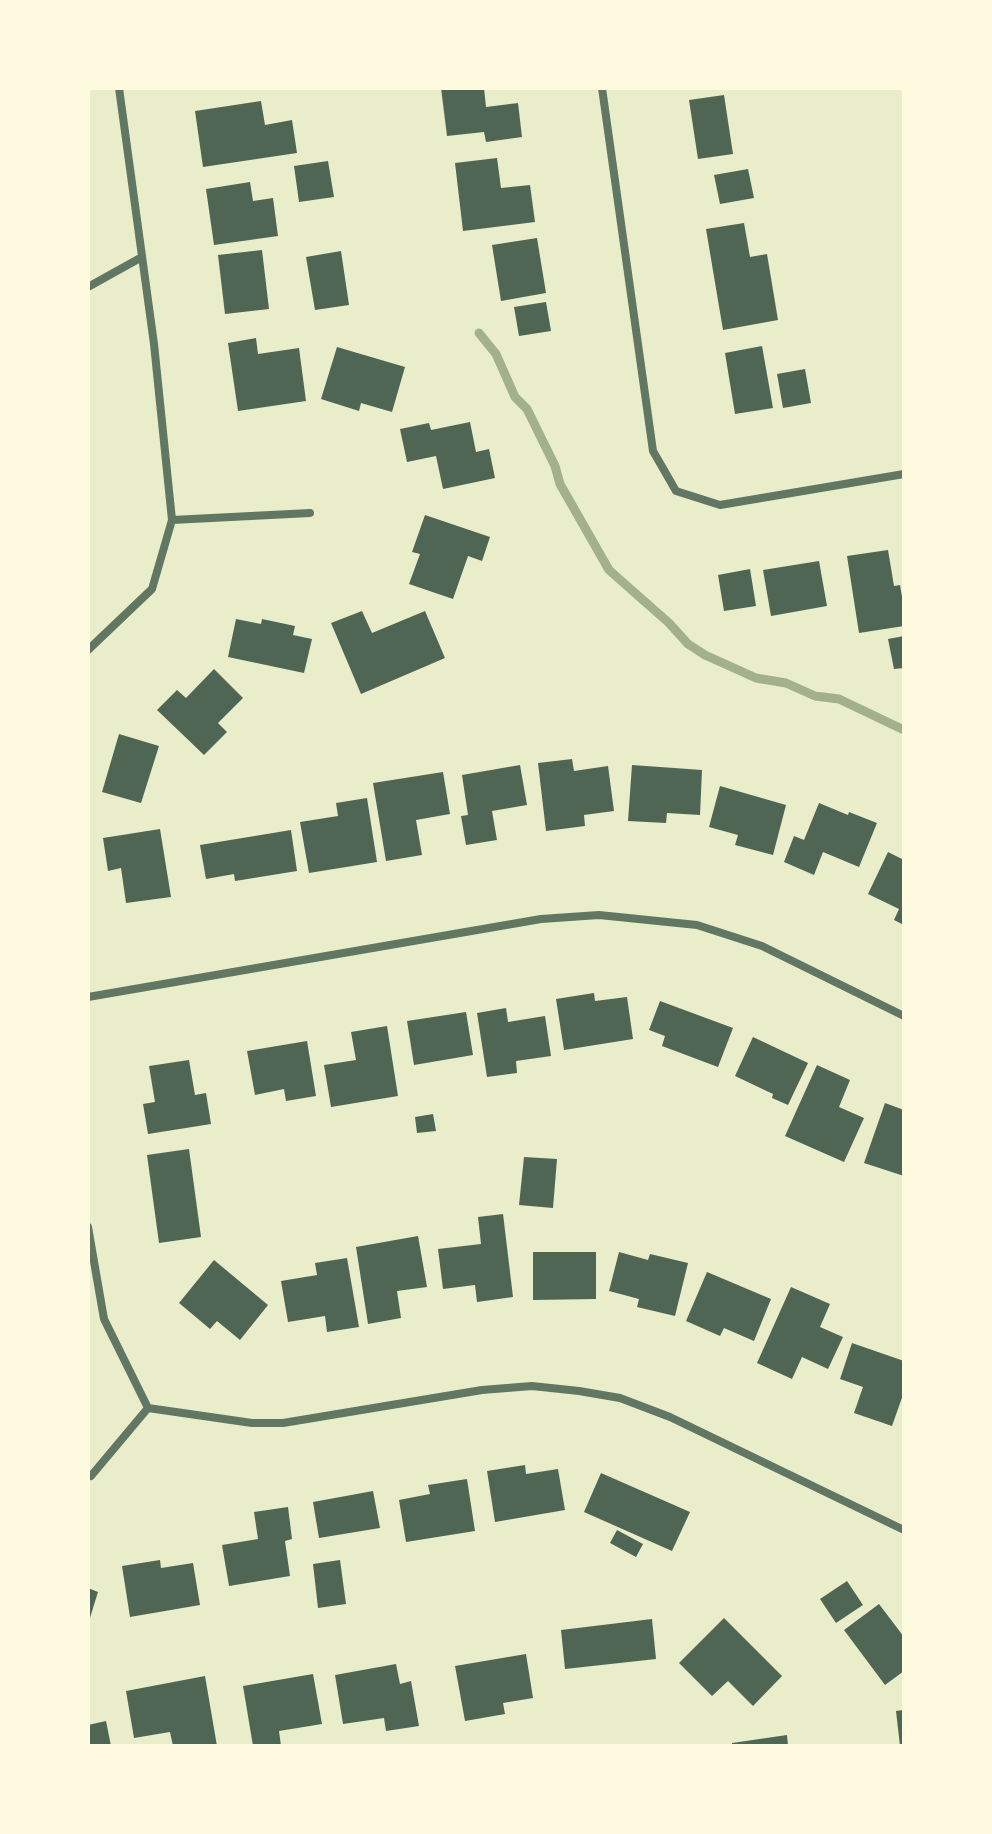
<!DOCTYPE html>
<style>
body{margin:0}
#map{position:relative;width:992px;height:1834px;overflow:hidden;background:#e9edc9;font-family:Spectral,serif}
canvas{display:block}
.frame{position:absolute;inset:0;border:90px solid #fefae0;pointer-events:none}
</style>
<div id="map">
<canvas width="992" height="1834"></canvas>
<div class="frame"></div>
</div>
<script>
const ctx = document.querySelector('canvas').getContext('2d');
ctx.lineJoin = 'round';
function strokePath(path, color, width, dash) {
  ctx.strokeStyle = color;
  ctx.lineWidth = width;
  ctx.lineCap = dash ? 'butt' : 'round';
  ctx.setLineDash(dash || []);
  ctx.stroke(path);
}
function paint(path, color) {
  ctx.fillStyle = color;
  ctx.fill(path, 'evenodd');
}
strokePath(new Path2D(`
 M 479,333 L 496,354 L 515,397 L 527,409 L 555,466 L 560,484 L 609,570 L 669,623 L 688,644 L 705,655 L 756,678 L 786,683 L 815,696 L 839,699 L 904,730`), '#a3b18a', 9);
paint(new Path2D(`
 M 441,88 L 484,88 L 486,107 L 518,103 L 522,137 L 486,142 L 484,132 L 447,136 Z
 M 724,95 L 733,154 L 698,159 L 689,100 Z
 M 261,101 L 265,125 L 292,120 L 297,153 L 203,167 L 195,111 Z
 M 497,158 L 501,188 L 530,185 L 535,222 L 463,231 L 455,163 Z
 M 328,161 L 334,197 L 299,202 L 294,166 Z
 M 748,169 L 754,198 L 720,204 L 714,175 Z
 M 250,182 L 253,201 L 273,198 L 278,236 L 214,245 L 206,189 Z
 M 744,223 L 750,257 L 767,254 L 778,320 L 723,330 L 706,229 Z
 M 537,238 L 546,293 L 501,301 L 492,245 Z
 M 262,250 L 269,309 L 225,314 L 218,255 Z
 M 341,251 L 349,305 L 315,310 L 306,257 Z
 M 546,302 L 551,331 L 519,336 L 514,307 Z
 M 256,338 L 258,354 L 299,348 L 306,401 L 238,411 L 228,343 Z
 M 762,346 L 773,408 L 735,414 L 725,353 Z
 M 337,347 L 405,367 L 392,412 L 361,403 L 359,411 L 321,399 Z
 M 805,369 L 811,403 L 783,408 L 777,374 Z
 M 470,422 L 476,452 L 489,449 L 495,478 L 443,489 L 436,456 L 407,462 L 400,429 L 429,423 L 431,430 Z
 M 425,515 L 490,537 L 482,561 L 468,556 L 453,599 L 409,584 L 420,554 L 412,552 Z
 M 888,550 L 894,586 L 900,585 L 904,608 L 904,626 L 859,633 L 847,556 Z
 M 819,561 L 827,606 L 771,616 L 763,570 Z
 M 750,569 L 756,606 L 724,611 L 718,575 Z
 M 362,611 L 372,633 L 425,611 L 445,658 L 361,694 L 331,623 Z
 M 236,619 L 261,624 L 262,619 L 295,626 L 293,635 L 312,639 L 304,673 L 228,657 Z
 M 904,636 L 904,668 L 894,669 L 888,639 Z
 M 214,669 L 243,698 L 218,723 L 227,732 L 204,755 L 157,710 L 177,690 L 186,698 Z
 M 119,734 L 159,746 L 141,803 L 102,792 Z
 M 572,759 L 574,771 L 608,766 L 614,811 L 584,815 L 585,826 L 546,831 L 538,763 Z
 M 520,765 L 527,805 L 492,811 L 497,840 L 466,845 L 461,816 L 468,815 L 462,775 Z
 M 632,765 L 702,770 L 700,815 L 667,813 L 666,823 L 628,821 Z
 M 443,772 L 450,814 L 416,820 L 422,855 L 386,861 L 373,783 Z
 M 720,786 L 786,805 L 773,855 L 735,845 L 738,835 L 709,827 Z
 M 367,798 L 377,862 L 309,873 L 300,822 L 338,816 L 336,803 Z
 M 819,803 L 848,815 L 849,812 L 877,823 L 859,867 L 823,852 L 814,875 L 784,862 L 794,836 L 804,840 Z
 M 160,829 L 171,897 L 126,903 L 121,868 L 108,871 L 103,838 Z
 M 291,830 L 297,871 L 235,881 L 234,874 L 206,879 L 200,845 Z
 M 888,852 L 904,860 L 904,925 L 894,920 L 899,909 L 868,894 Z
 M 594,993 L 595,1001 L 627,997 L 633,1039 L 564,1050 L 556,999 Z
 M 660,1001 L 733,1028 L 718,1067 L 662,1046 L 665,1036 L 649,1030 Z
 M 506,1008 L 508,1022 L 545,1016 L 551,1056 L 516,1061 L 517,1073 L 487,1077 L 477,1013 Z
 M 466,1012 L 473,1055 L 414,1065 L 407,1021 Z
 M 387,1026 L 398,1096 L 331,1107 L 324,1065 L 356,1060 L 351,1032 Z
 M 753,1037 L 808,1063 L 788,1105 L 772,1098 L 773,1094 L 735,1076 Z
 M 307,1041 L 316,1096 L 286,1101 L 284,1089 L 255,1095 L 247,1051 Z
 M 189,1060 L 195,1095 L 206,1093 L 211,1124 L 148,1134 L 143,1104 L 155,1102 L 149,1066 Z
 M 817,1065 L 850,1080 L 839,1107 L 864,1118 L 844,1162 L 785,1136 Z
 M 885,1103 L 904,1110 L 904,1176 L 864,1163 Z
 M 433,1114 L 436,1131 L 417,1133 L 415,1117 Z
 M 189,1149 L 201,1237 L 159,1243 L 147,1155 Z
 M 524,1157 L 557,1159 L 553,1208 L 519,1205 Z
 M 503,1214 L 513,1297 L 477,1302 L 475,1285 L 443,1289 L 438,1249 L 481,1244 L 478,1217 Z
 M 418,1236 L 427,1287 L 397,1291 L 401,1318 L 368,1324 L 356,1247 Z
 M 533,1252 L 596,1252 L 596,1299 L 533,1300 Z
 M 619,1252 L 648,1260 L 650,1254 L 688,1263 L 675,1316 L 637,1307 L 639,1299 L 609,1291 Z
 M 347,1258 L 359,1327 L 327,1332 L 325,1316 L 288,1322 L 281,1281 L 317,1275 L 315,1263 Z
 M 214,1260 L 268,1305 L 240,1340 L 217,1321 L 210,1329 L 179,1303 Z
 M 707,1272 L 771,1299 L 754,1341 L 724,1328 L 720,1336 L 686,1321 Z
 M 791,1287 L 830,1304 L 820,1327 L 843,1337 L 828,1369 L 802,1357 L 792,1379 L 757,1363 Z
 M 852,1343 L 904,1361 L 904,1392 L 892,1426 L 854,1413 L 863,1387 L 840,1379 Z
 M 525,1465 L 526,1474 L 558,1469 L 565,1510 L 495,1522 L 487,1471 Z
 M 601,1473 L 690,1512 L 672,1551 L 584,1512 Z
 M 467,1479 L 475,1531 L 406,1542 L 399,1500 L 430,1494 L 428,1485 Z
 M 373,1491 L 380,1528 L 319,1538 L 313,1502 Z
 M 288,1507 L 292,1539 L 285,1541 L 290,1576 L 229,1586 L 222,1545 L 258,1539 L 254,1512 Z
 M 617,1530 L 643,1544 L 636,1557 L 610,1543 Z
 M 160,1560 L 161,1568 L 193,1563 L 200,1605 L 130,1617 L 122,1566 Z
 M 340,1560 L 346,1604 L 318,1608 L 313,1564 Z
 M 847,1581 L 863,1605 L 836,1623 L 820,1599 Z
 M 88,1588 L 98,1592 L 89,1621 L 88,1621 Z
 M 879,1604 L 904,1637 L 904,1671 L 885,1685 L 844,1630 Z
 M 724,1618 L 782,1676 L 753,1706 L 728,1681 L 712,1696 L 679,1663 Z
 M 652,1619 L 656,1659 L 565,1669 L 561,1630 Z
 M 526,1654 L 533,1698 L 503,1703 L 505,1714 L 465,1721 L 455,1666 Z
 M 396,1664 L 400,1684 L 411,1681 L 419,1726 L 386,1731 L 384,1718 L 343,1724 L 335,1675 Z
 M 313,1674 L 322,1724 L 279,1731 L 281,1746 L 253,1746 L 243,1686 Z
 M 205,1676 L 217,1746 L 173,1746 L 170,1732 L 134,1738 L 126,1691 Z
 M 904,1710 L 904,1746 L 900,1746 L 896,1711 Z
 M 106,1721 L 111,1746 L 88,1746 L 88,1725 Z
 M 787,1735 L 788,1746 L 732,1746 L 732,1743 Z`), '#4f6655');
strokePath(new Path2D(`
 M 602,88 L 653,451 L 676,491 L 720,505 L 904,474
 M 88,287 L 142,257
 M 172,520 L 310,513
 M 88,650 L 152,589 L 172,520 L 154,344 L 119,88
 M 88,997 L 541,919 L 599,915 L 697,925 L 762,946 L 904,1016
 M 88,1227 L 104,1319 L 148,1408
 M 148,1408 L 252,1423 L 283,1423 L 482,1390 L 532,1386 L 579,1391 L 620,1398 L 670,1417 L 904,1530
 M 91,1476 L 148,1408`), '#617663', 8);
</script>
